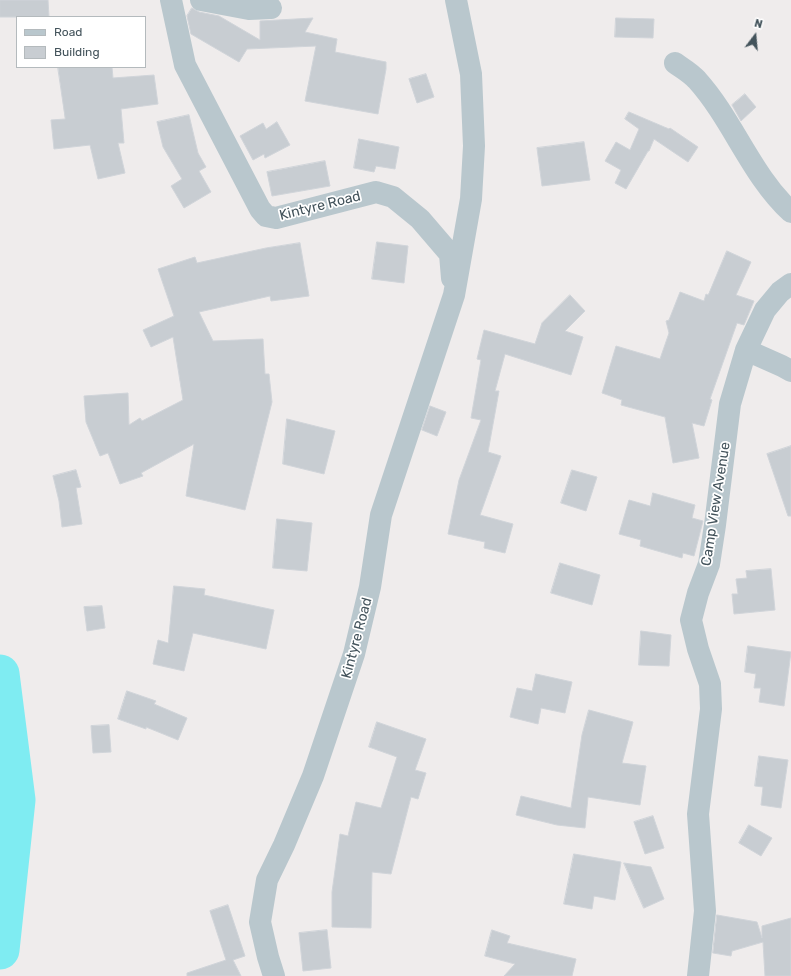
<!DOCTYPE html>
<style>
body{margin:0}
#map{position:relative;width:791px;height:976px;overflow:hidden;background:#efecec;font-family:Rubik,sans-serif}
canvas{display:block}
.legend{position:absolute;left:16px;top:16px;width:130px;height:52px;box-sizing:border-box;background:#fff;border:1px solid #b4babd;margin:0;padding:5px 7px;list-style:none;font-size:12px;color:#43535b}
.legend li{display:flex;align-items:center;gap:8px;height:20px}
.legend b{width:20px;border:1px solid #b4babd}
.north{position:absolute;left:735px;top:16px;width:40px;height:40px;-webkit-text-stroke:3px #fff;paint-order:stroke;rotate:16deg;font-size:11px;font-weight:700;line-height:16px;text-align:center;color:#43535b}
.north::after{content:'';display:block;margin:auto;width:14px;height:18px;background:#43535b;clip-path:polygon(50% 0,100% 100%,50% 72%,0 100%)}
</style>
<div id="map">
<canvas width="791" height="976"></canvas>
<ul class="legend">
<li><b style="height:5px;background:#b9c7cd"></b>Road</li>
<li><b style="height:11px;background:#c8cdd2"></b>Building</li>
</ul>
<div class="north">N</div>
</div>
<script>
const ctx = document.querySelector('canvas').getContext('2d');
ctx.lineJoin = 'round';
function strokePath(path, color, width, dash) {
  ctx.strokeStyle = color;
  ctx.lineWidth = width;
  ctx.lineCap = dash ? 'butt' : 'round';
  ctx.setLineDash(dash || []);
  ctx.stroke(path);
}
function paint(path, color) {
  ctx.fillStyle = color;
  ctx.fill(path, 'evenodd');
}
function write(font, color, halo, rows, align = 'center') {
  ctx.font = font + ' Rubik,sans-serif';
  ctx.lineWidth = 3.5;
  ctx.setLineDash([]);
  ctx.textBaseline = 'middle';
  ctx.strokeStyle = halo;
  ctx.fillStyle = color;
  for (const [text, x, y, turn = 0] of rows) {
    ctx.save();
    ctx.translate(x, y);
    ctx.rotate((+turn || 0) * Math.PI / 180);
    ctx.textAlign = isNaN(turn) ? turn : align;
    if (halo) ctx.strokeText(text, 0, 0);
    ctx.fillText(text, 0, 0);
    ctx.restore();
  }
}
strokePath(new Path2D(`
 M 0,674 L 16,800 L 0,950`), '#7fecf2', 39);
const building = new Path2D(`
 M 0,0 L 48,0 L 49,17 L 0,17 Z
 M 192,8 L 199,12 L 219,16 L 260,40 L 260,21 L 313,18 L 305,32 L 337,39 L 335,52 L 386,62 L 386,69 L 378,114 L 305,101 L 316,46 L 247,49 L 239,62 L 191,34 L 187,16 Z
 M 616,18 L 654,19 L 653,38 L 615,37 Z
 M 58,67 L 112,67 L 113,78 L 154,75 L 158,104 L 121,109 L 124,143 L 118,143 L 125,173 L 98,179 L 90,145 L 54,149 L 51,120 L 65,119 Z
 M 426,74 L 434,97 L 417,103 L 409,79 Z
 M 745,94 L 756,107 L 741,121 L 732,105 Z
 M 629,112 L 669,129 L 670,128 L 698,147 L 688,162 L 654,139 L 649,151 L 648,151 L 626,189 L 615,183 L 621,170 L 605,161 L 616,142 L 630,150 L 639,129 L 625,119 Z
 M 189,115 L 198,153 L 206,167 L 199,171 L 211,192 L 184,208 L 171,186 L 182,179 L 163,147 L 157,122 Z
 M 277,122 L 290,145 L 265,158 L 264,154 L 253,160 L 240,136 L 263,123 L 266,129 Z
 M 359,139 L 399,147 L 395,169 L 376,166 L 374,172 L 354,168 Z
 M 584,142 L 590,180 L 542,186 L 537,148 Z
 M 325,161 L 330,186 L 272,196 L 267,172 Z
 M 377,242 L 408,246 L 404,283 L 372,279 Z
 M 300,243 L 309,296 L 271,301 L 270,296 L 199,312 L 213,341 L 263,339 L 265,374 L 269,374 L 272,402 L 245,510 L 186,496 L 194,444 L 141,473 L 143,476 L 120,484 L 108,453 L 100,456 L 86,422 L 84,396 L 128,393 L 129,425 L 140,418 L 142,421 L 183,400 L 173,337 L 151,347 L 143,330 L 174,316 L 158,269 L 195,257 L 197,263 L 266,248 Z
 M 727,251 L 751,262 L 736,295 L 754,301 L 744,325 L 737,323 L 710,399 L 712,400 L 704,426 L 692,423 L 699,458 L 673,463 L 665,417 L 621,405 L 622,400 L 602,393 L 616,346 L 660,359 L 669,333 L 666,321 L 669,320 L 680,292 L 704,301 L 706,294 L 708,295 Z
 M 570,295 L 585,311 L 565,331 L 583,337 L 571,375 L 505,354 L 495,391 L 499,391 L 488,452 L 501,456 L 480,515 L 513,524 L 505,553 L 484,548 L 485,542 L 448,534 L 459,480 L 481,420 L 471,418 L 481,360 L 477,359 L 484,330 L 535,344 L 542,323 Z
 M 430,406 L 446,412 L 437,436 L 422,430 Z
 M 287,419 L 335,431 L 324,474 L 283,464 Z
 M 791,446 L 791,516 L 788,516 L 767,454 Z
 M 76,470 L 81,487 L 76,488 L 82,524 L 62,527 L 59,501 L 53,476 Z
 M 572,470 L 597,477 L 586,511 L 561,503 Z
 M 653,493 L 695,505 L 692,518 L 703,521 L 694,556 L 683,553 L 682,558 L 640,546 L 641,540 L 619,534 L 629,500 L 650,506 Z
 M 277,519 L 312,523 L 307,571 L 273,568 Z
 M 560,563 L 600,575 L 592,605 L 551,593 Z
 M 771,569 L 775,610 L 734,614 L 732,594 L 738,594 L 736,579 L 747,578 L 746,571 Z
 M 174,586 L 205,589 L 204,595 L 274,610 L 266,649 L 193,633 L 184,671 L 153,664 L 158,640 L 168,643 Z
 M 102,606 L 105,628 L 87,631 L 84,607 Z
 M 641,631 L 671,635 L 669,666 L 639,665 Z
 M 748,646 L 791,652 L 784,706 L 759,702 L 761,688 L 754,688 L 756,674 L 745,672 Z
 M 536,674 L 572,682 L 565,713 L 541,708 L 538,724 L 510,717 L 517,688 L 532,691 Z
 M 127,691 L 156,701 L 154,704 L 187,718 L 178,740 L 146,727 L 146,729 L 118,719 Z
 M 589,710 L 633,722 L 622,763 L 646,766 L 640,805 L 588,797 L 585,828 L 557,825 L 516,815 L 521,796 L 571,808 L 582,735 Z
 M 377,722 L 426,739 L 415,770 L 426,773 L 418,799 L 411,797 L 391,874 L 372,872 L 371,928 L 332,927 L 332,892 L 340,834 L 348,836 L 356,802 L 381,808 L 397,757 L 369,747 Z
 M 109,725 L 111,752 L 93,753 L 91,726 Z
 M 759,756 L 788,760 L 781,808 L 761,805 L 763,787 L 755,786 Z
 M 653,816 L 664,848 L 645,854 L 634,822 Z
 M 749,825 L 772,838 L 761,856 L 739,843 Z
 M 574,854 L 621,862 L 615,900 L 594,896 L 592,909 L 564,904 Z
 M 624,863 L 651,867 L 664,899 L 644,908 Z
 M 228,905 L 245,956 L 233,960 L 241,976 L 187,976 L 187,973 L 226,960 L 210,911 Z
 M 717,915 L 757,922 L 762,938 L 762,926 L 791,918 L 791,976 L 765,976 L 763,942 L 732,951 L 731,956 L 713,953 Z
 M 327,930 L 331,968 L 303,971 L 299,933 Z
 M 492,930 L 510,936 L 507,943 L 576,959 L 572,976 L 504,976 L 515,964 L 485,956 Z`);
paint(building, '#c8cdd2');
strokePath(building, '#d0d4d9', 1);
strokePath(new Path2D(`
 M 171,0 L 185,65 L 260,209 L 266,216 L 276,218 L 376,192 L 393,197 L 420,219 L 450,254 L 452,278
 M 201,0 L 249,9 L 271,8
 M 675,63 C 682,68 691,73 697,80 C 733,120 751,175 791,212
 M 746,350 L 782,366 L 791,371
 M 274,976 L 268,957 L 260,922 L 267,880 L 284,845 L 313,776 L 354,654 L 370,587 L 381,515 L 454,295 L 471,199 L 474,146 L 471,74 L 456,0
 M 698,976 L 705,911 L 698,814 L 711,709 L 710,684 L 698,649 L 691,620 L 698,593 L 709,564 L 715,525 L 730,404 L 746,350 L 765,310 L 780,292 L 791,284`), '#b9c7cd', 22);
write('14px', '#43535b', '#fff', [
 ["Kintyre Road",320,206,-14],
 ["Camp View Avenue",716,504,-81],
 ["Kintyre Road",357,638,-75]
]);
</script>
